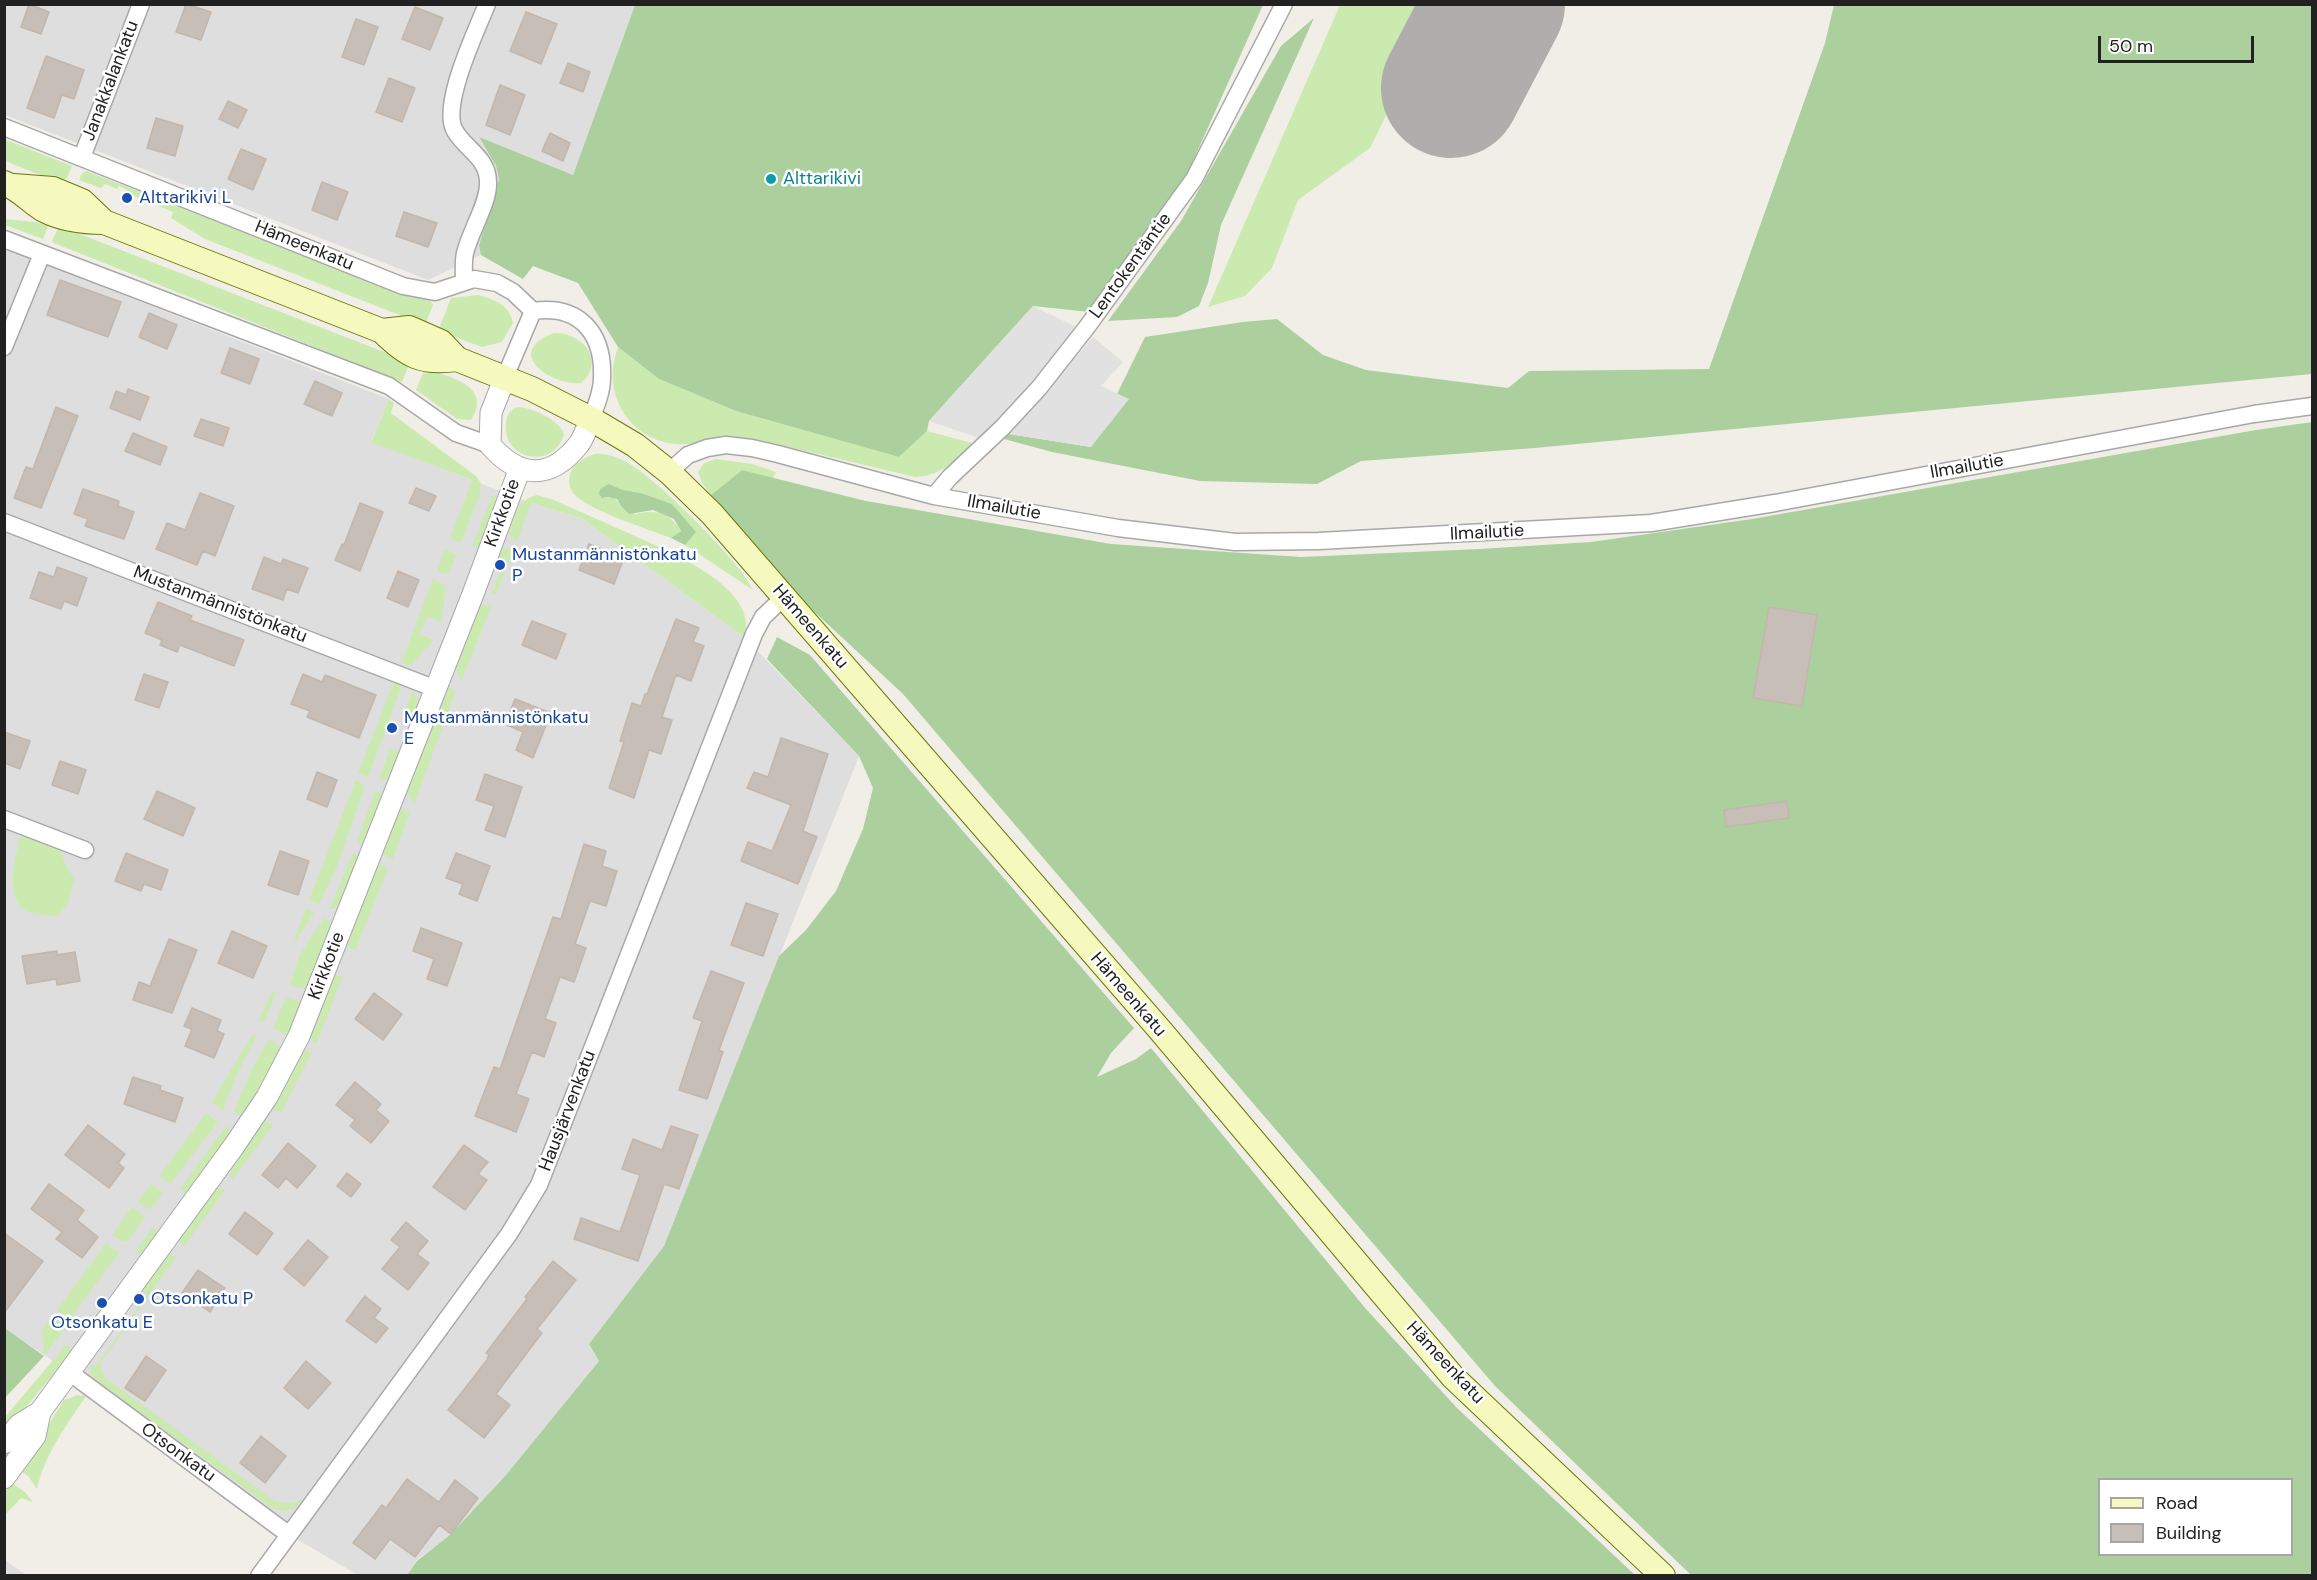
<!DOCTYPE html>
<meta charset="utf-8">
<style>
body{margin:0}
#map{position:relative;width:2317px;height:1580px;overflow:hidden;background:#f1eee8;font-family:"DM Sans",sans-serif}
canvas{display:block}
.frame{position:absolute;inset:0;border:6px solid #212121;pointer-events:none}
.legend{position:absolute;left:2098px;top:1478px;width:195px;height:78px;box-sizing:border-box;background:#fff;border:2px solid #a6a6a6;margin:0;padding:8px 10px;list-style:none;font-size:18px;color:#212121}
.legend li{display:flex;align-items:center;gap:12px;height:30px}
.legend b{width:30px;border:2px solid #a6a6a6}
.scale{position:absolute;left:2098px;top:36px;width:156px;height:27px;box-sizing:border-box;border:3px solid #212121;border-top:0;padding-left:8px;font-size:18px;line-height:21px;white-space:nowrap;color:#212121;-webkit-text-stroke:4px #fff;paint-order:stroke}
</style>
<div id="map">
<canvas width="2317" height="1580"></canvas>
<div class="frame"></div>
<ul class="legend">
<li><b style="height:8px;background:#f5f9bd"></b>Road</li>
<li><b style="height:16px;background:#c6beb7"></b>Building</li>
</ul>
<div class="scale">50 m</div>
</div>
<script>
const ctx = document.querySelector('canvas').getContext('2d');
ctx.lineJoin = 'round';
function paint(path, color) {
  ctx.fillStyle = color;
  ctx.fill(path, 'evenodd');
}
function strokePath(path, color, width, dash) {
  ctx.strokeStyle = color;
  ctx.lineWidth = width;
  ctx.lineCap = dash ? 'butt' : 'round';
  ctx.setLineDash(dash || []);
  ctx.stroke(path);
}
function write(font, color, halo, rows, align = 'center') {
  ctx.font = font + ' "DM Sans",sans-serif';
  ctx.lineWidth = 5;
  ctx.setLineDash([]);
  ctx.textBaseline = 'middle';
  ctx.strokeStyle = halo;
  ctx.fillStyle = color;
  for (const [text, x, y, turn = 0] of rows) {
    ctx.save();
    ctx.translate(x, y);
    ctx.rotate((+turn || 0) * Math.PI / 180);
    ctx.textAlign = isNaN(turn) ? turn : align;
    if (halo) ctx.strokeText(text, 0, 0);
    ctx.fillText(text, 0, 0);
    ctx.restore();
  }
}
paint(new Path2D(`
 M 4,5 L 635,5 L 573,175 L 479,138 L 496,166 L 499,179 L 479,244 L 481,255 L 428,280 L 5,115 Z
 M 5,249 L 389,399 L 371,441 L 531,503 L 581,518 L 744,637 L 859,756 L 664,1246 L 589,1344 L 599,1361 L 506,1475 L 451,1534 L 417,1560 L 407,1575 L 358,1575 L 288,1534 L 69,1372 L 5,1328 Z
 M 4,1560 L 5,1560 L 26,1575 L 5,1575 Z`), '#dfdede');
paint(new Path2D(`
 M 1340,5 L 1440,5 L 1370,148 L 1298,200 L 1272,268 L 1245,296 L 1208,307 Z
 M 4,139 L 72,166 L 67,178 L 58,182 L 5,161 Z
 M 86,171 L 403,293 L 430,300 L 433,305 L 425,325 L 205,239 L 171,218 L 173,212 L 127,193 L 128,190 L 119,186 L 117,189 L 105,184 L 101,188 L 79,180 L 82,173 Z
 M 4,219 L 35,222 L 48,226 L 43,239 L 5,225 Z
 M 59,226 L 410,362 L 402,382 L 54,243 L 52,241 Z
 M 478,295 C 495,300 509,304 513,323 L 502,342 L 482,347 L 438,331 L 451,298 Z
 M 554,333 C 582,332 607,361 581,383 C 551,386 502,352 554,333 Z
 M 618,347 L 659,379 L 736,411 L 899,457 L 927,431 L 972,443 C 957,460 939,477 915,477 L 755,439 C 745,439 736,437 726,438 C 710,439 692,446 675,444 C 627,438 601,392 618,347 Z
 M 425,368 C 441,375 480,381 477,406 C 476,410 473,416 471,420 L 457,419 L 416,390 Z
 M 389,399 L 394,403 L 391,413 L 476,476 L 481,483 L 480,493 L 461,543 L 450,538 L 472,480 L 371,442 Z
 M 517,407 C 531,407 560,420 564,434 C 554,471 501,460 506,422 C 507,415 510,410 517,407 Z
 M 595,454 C 608,453 618,458 630,464 C 658,481 740,561 753,590 L 685,545 L 695,532 L 672,504 L 641,493 L 623,490 L 609,484 L 602,498 L 614,497 L 621,506 L 636,514 C 656,509 670,513 681,531 L 671,538 C 650,530 588,510 575,495 C 569,489 568,482 570,474 C 573,464 585,457 595,454 Z
 M 716,459 L 752,464 L 776,472 L 773,478 L 742,470 L 711,495 L 702,483 L 698,472 L 704,463 Z
 M 497,495 L 496,504 L 480,548 L 472,546 L 492,496 Z
 M 537,495 L 554,500 C 578,511 602,521 626,532 C 660,548 762,586 744,637 L 581,518 L 531,503 L 517,542 L 508,533 C 514,517 518,499 537,495 Z
 M 502,548 L 514,551 L 495,595 L 492,593 L 505,559 L 498,557 Z
 M 445,549 L 456,555 L 449,574 L 437,571 Z
 M 433,579 L 446,586 L 441,622 L 427,616 L 420,634 L 434,640 L 410,666 L 401,663 Z
 M 480,604 L 491,607 L 461,682 L 456,668 Z
 M 394,682 L 401,685 L 401,688 L 368,777 L 358,773 Z
 M 447,688 L 451,688 L 455,692 L 415,803 L 406,794 Z
 M 412,691 C 422,698 416,708 413,718 L 403,715 Z
 M 390,749 L 399,752 L 388,782 L 379,779 Z
 M 356,780 L 365,786 L 337,866 L 319,904 L 309,900 Z
 M 375,791 L 383,794 L 363,845 L 357,842 Z
 M 400,809 L 410,812 L 393,859 L 383,854 Z
 M 20,837 L 28,838 L 60,850 L 68,870 L 75,879 L 67,906 L 56,916 C 48,915 36,916 28,912 C 3,899 15,859 20,837 Z
 M 353,853 L 359,856 L 338,910 L 330,908 Z
 M 381,865 L 388,868 L 355,951 L 347,945 L 378,866 Z
 M 306,908 L 314,913 L 291,948 L 279,981 Z
 M 324,918 L 332,923 L 306,989 L 290,985 L 300,954 Z
 M 334,975 L 343,976 L 316,1044 L 309,1038 Z
 M 272,991 L 276,993 L 264,1023 L 259,1020 Z
 M 286,997 L 298,1001 L 300,1005 L 289,1032 L 286,1034 L 273,1029 Z
 M 253,1033 L 256,1037 L 235,1078 L 223,1110 L 212,1102 Z
 M 268,1040 L 277,1043 L 282,1048 L 241,1118 L 234,1111 L 253,1067 Z
 M 303,1050 L 312,1052 L 281,1113 L 273,1109 L 273,1107 Z
 M 206,1113 L 218,1122 L 170,1184 L 159,1176 Z
 M 263,1121 L 274,1124 L 232,1180 L 229,1171 Z
 M 226,1126 L 231,1132 L 186,1193 L 180,1189 Z
 M 151,1184 L 163,1193 L 150,1210 L 138,1202 Z
 M 217,1187 L 225,1190 L 184,1246 L 179,1240 Z
 M 132,1207 L 145,1217 L 127,1242 L 122,1241 L 112,1235 Z
 M 153,1227 L 158,1232 L 141,1256 L 135,1252 Z
 M 106,1243 L 119,1253 L 72,1316 L 66,1316 L 57,1310 Z
 M 168,1254 L 176,1257 L 100,1364 L 104,1377 L 276,1502 L 294,1503 L 305,1498 C 295,1510 285,1514 271,1507 L 99,1383 L 91,1374 L 91,1364 L 96,1366 L 147,1295 L 142,1290 Z
 M 52,1317 L 66,1327 L 44,1356 L 42,1330 Z
 M 68,1345 L 72,1351 L 5,1433 L 5,1417 L 65,1346 Z
 M 78,1395 L 86,1396 C 66,1426 45,1454 37,1489 L 29,1477 L 20,1470 L 64,1400 Z
 M 10,1482 L 25,1492 L 33,1502 L 21,1498 L 5,1515 L 4,1490 Z`), '#cbeaaf');
paint(new Path2D(`
 M 635,5 L 1263,5 L 1188,172 L 1090,312 L 1033,306 L 929,421 L 927,431 L 899,457 L 736,411 L 659,379 L 618,347 L 578,283 L 533,266 L 523,279 L 481,255 L 479,245 L 499,179 L 496,166 L 479,137 L 573,175 Z
 M 1834,5 L 2312,5 L 2312,374 L 1535,448 L 1361,461 L 1317,484 L 1200,481 L 1052,452 L 1004,439 L 1009,434 L 1091,447 L 1145,337 L 1243,322 L 1277,319 L 1323,355 L 1366,370 L 1508,388 L 1529,371 L 1709,369 L 1825,43 Z
 M 1314,18 L 1221,225 L 1208,283 L 1199,306 L 1177,317 L 1108,321 L 1181,221 L 1281,46 Z
 M 2312,422 L 2312,1575 L 1691,1575 L 1495,1386 L 903,694 L 807,605 L 711,495 L 742,470 L 866,501 L 1111,544 L 1301,557 L 1480,549 L 1591,542 L 1752,519 L 2256,430 ZM 2100,1480 L 2292,1480 L 2292,1554 L 2100,1554 Z
 M 609,484 L 623,490 L 641,493 L 672,504 L 696,532 L 685,545 L 671,538 L 681,531 L 674,519 L 653,510 L 629,514 L 621,506 L 617,499 L 608,497 L 602,498 L 599,494 L 600,489 Z
 M 777,637 L 810,655 L 1134,1028 L 1111,1053 L 1097,1077 L 1136,1059 L 1151,1048 L 1366,1309 L 1457,1408 L 1635,1575 L 407,1575 L 417,1561 L 451,1534 L 506,1475 L 599,1361 L 589,1344 L 664,1246 L 779,956 L 806,930 L 836,891 L 863,829 L 873,788 L 859,756 L 767,659 Z
 M 5,1328 L 44,1356 L 5,1398 Z`), '#abd09d');
paint(new Path2D(`
 M 1033,306 L 1076,327 L 987,441 L 929,421 Z
 M 1093,337 L 1123,362 L 1101,386 L 1129,399 L 1091,447 L 1009,434 Z`), '#e1e1e1');
strokePath(new Path2D(`
 M 1451,88 L 1495,4`), '#b0aeac', 140);
const building = new Path2D(`
 M 29,4 L 49,12 L 41,34 L 21,27 Z
 M 186,4 L 211,12 L 201,40 L 176,32 Z
 M 415,7 L 443,18 L 430,50 L 402,39 Z
 M 526,12 L 557,24 L 541,64 L 510,51 Z
 M 356,19 L 378,27 L 364,65 L 342,57 Z
 M 46,56 L 84,70 L 74,99 L 62,95 L 54,118 L 27,108 Z
 M 568,63 L 590,72 L 583,92 L 560,83 Z
 M 389,78 L 415,88 L 402,122 L 376,112 Z
 M 500,85 L 525,95 L 510,135 L 486,125 Z
 M 228,101 L 247,110 L 238,128 L 219,119 Z
 M 156,118 L 183,126 L 175,156 L 147,148 Z
 M 550,133 L 570,143 L 563,161 L 542,151 Z
 M 241,149 L 266,159 L 253,190 L 228,179 Z
 M 322,182 L 348,192 L 337,220 L 312,210 Z
 M 404,212 L 437,223 L 428,247 L 396,236 Z
 M 60,280 L 121,302 L 108,337 L 47,315 Z
 M 149,313 L 177,325 L 167,349 L 139,337 Z
 M 230,348 L 259,359 L 250,384 L 221,373 Z
 M 315,381 L 342,393 L 332,416 L 304,404 Z
 M 128,389 L 149,397 L 140,420 L 110,408 L 116,391 L 126,395 Z
 M 56,407 L 78,416 L 41,508 L 14,498 L 26,467 L 33,469 Z
 M 201,419 L 229,428 L 223,446 L 194,436 Z
 M 133,433 L 167,447 L 160,465 L 125,451 Z
 M 416,488 L 436,496 L 429,511 L 409,503 Z
 M 83,489 L 119,501 L 118,506 L 134,512 L 124,539 L 85,526 L 88,519 L 74,514 Z
 M 200,493 L 234,506 L 215,556 L 203,551 L 197,565 L 156,549 L 167,523 L 185,530 Z
 M 360,503 L 383,512 L 360,571 L 335,560 L 342,544 L 344,545 Z
 M 589,544 L 624,558 L 614,584 L 579,570 Z
 M 264,557 L 281,564 L 283,559 L 308,568 L 298,593 L 287,589 L 283,600 L 252,589 Z
 M 57,567 L 87,578 L 77,606 L 64,601 L 61,609 L 30,598 L 39,572 L 54,577 Z
 M 398,571 L 419,580 L 408,607 L 387,598 Z
 M 158,602 L 192,616 L 190,620 L 244,640 L 234,666 L 180,645 L 177,652 L 160,645 L 162,640 L 145,633 Z
 M 1769,607 L 1817,615 L 1802,706 L 1753,698 Z
 M 676,619 L 699,628 L 693,642 L 704,646 L 691,681 L 676,675 L 662,717 L 672,720 L 661,754 L 649,750 L 634,798 L 609,788 L 624,742 L 620,741 L 632,703 L 641,706 L 645,694 L 647,694 Z
 M 532,621 L 566,634 L 556,659 L 522,645 Z
 M 144,674 L 168,682 L 159,708 L 135,700 Z
 M 303,674 L 322,682 L 325,675 L 376,695 L 359,738 L 307,717 L 310,711 L 291,704 Z
 M 515,699 L 551,713 L 533,758 L 516,750 L 523,732 L 505,724 Z
 M 4,732 L 30,741 L 20,769 L 4,763 Z
 M 781,738 L 828,754 L 803,831 L 817,837 L 798,884 L 741,861 L 748,842 L 772,851 L 791,805 L 747,788 L 754,772 L 768,777 Z
 M 60,761 L 86,770 L 78,794 L 52,785 Z
 M 317,772 L 337,780 L 327,807 L 307,799 Z
 M 485,774 L 522,787 L 505,837 L 485,830 L 494,806 L 476,800 Z
 M 157,791 L 195,808 L 183,836 L 144,819 Z
 M 1787,801 L 1789,818 L 1726,827 L 1724,810 Z
 M 584,844 L 606,851 L 602,866 L 617,871 L 606,906 L 590,901 L 575,944 L 586,948 L 574,982 L 560,977 L 545,1019 L 556,1023 L 544,1057 L 532,1052 L 516,1094 L 529,1099 L 516,1132 L 475,1116 L 494,1067 L 500,1069 L 553,917 L 561,919 Z
 M 280,851 L 309,861 L 298,895 L 268,885 Z
 M 126,853 L 168,870 L 161,890 L 144,884 L 141,891 L 115,881 Z
 M 456,853 L 490,866 L 477,901 L 459,894 L 463,884 L 446,878 Z
 M 746,903 L 778,914 L 763,956 L 731,945 Z
 M 421,928 L 462,943 L 447,986 L 427,979 L 434,959 L 413,951 Z
 M 232,931 L 267,946 L 253,978 L 218,963 Z
 M 169,939 L 197,950 L 172,1013 L 133,1000 L 139,982 L 150,986 Z
 M 57,951 L 57,955 L 75,952 L 80,981 L 57,985 L 56,979 L 27,984 L 22,956 Z
 M 711,971 L 744,983 L 719,1050 L 723,1052 L 707,1099 L 679,1090 L 702,1021 L 693,1018 Z
 M 374,993 L 402,1014 L 383,1040 L 355,1019 Z
 M 192,1008 L 221,1020 L 217,1031 L 224,1034 L 214,1058 L 185,1046 L 192,1029 L 184,1026 Z
 M 133,1077 L 161,1086 L 160,1090 L 183,1098 L 175,1122 L 124,1104 Z
 M 355,1082 L 381,1104 L 376,1110 L 389,1121 L 371,1143 L 350,1126 L 355,1120 L 336,1105 Z
 M 88,1125 L 125,1154 L 118,1163 L 124,1168 L 109,1188 L 65,1155 Z
 M 671,1126 L 698,1135 L 679,1189 L 664,1184 L 638,1261 L 574,1239 L 581,1218 L 620,1232 L 640,1175 L 622,1169 L 633,1139 L 662,1150 Z
 M 288,1143 L 316,1166 L 297,1188 L 286,1178 L 278,1188 L 262,1175 Z
 M 464,1145 L 488,1162 L 478,1174 L 487,1180 L 465,1210 L 433,1187 Z
 M 347,1173 L 361,1184 L 351,1197 L 337,1186 Z
 M 49,1184 L 84,1210 L 77,1220 L 98,1237 L 82,1258 L 56,1239 L 62,1232 L 31,1209 Z
 M 245,1212 L 273,1233 L 257,1255 L 229,1234 Z
 M 406,1222 L 428,1241 L 417,1254 L 429,1263 L 408,1290 L 382,1269 L 400,1247 L 391,1240 Z
 M 4,1233 L 43,1261 L 4,1313 Z
 M 308,1240 L 328,1257 L 304,1286 L 284,1269 Z
 M 553,1261 L 576,1280 L 537,1329 L 542,1333 L 496,1394 L 510,1405 L 484,1438 L 448,1410 L 487,1360 L 489,1355 L 486,1353 L 527,1299 L 525,1297 Z
 M 198,1270 L 225,1288 L 210,1312 L 182,1293 Z
 M 365,1296 L 381,1309 L 374,1318 L 388,1328 L 376,1343 L 346,1321 Z
 M 146,1356 L 166,1370 L 145,1401 L 125,1388 Z
 M 306,1361 L 331,1383 L 308,1409 L 284,1388 Z
 M 261,1436 L 286,1456 L 265,1483 L 240,1463 Z
 M 407,1479 L 439,1502 L 455,1480 L 478,1498 L 451,1534 L 439,1525 L 415,1557 L 390,1539 L 375,1559 L 353,1543 L 382,1505 L 386,1508 Z`);
paint(building, '#c6beb7');
strokePath(building, '#c3b6aa', 1.5);
const minor = new Path2D(`
 M 4,127 L 403,286 L 435,292 L 474,279 L 497,283 L 513,292 L 533,311
 M 82,157 L 141,4
 M 4,239 L 389,386 L 456,433 L 490,445
 M 464,281 C 464,272 463,262 465,253 C 470,232 488,204 488,184 C 489,158 466,150 455,131 C 440,106 476,32 487,4
 M 533,311 C 579,304 604,333 602,378 C 602,392 596,406 591,419
 M 4,347 L 42,254
 M 505,377 L 533,311
 M 669,472 L 688,455 L 707,448 L 726,445 L 752,448 L 778,454 L 934,496 L 1118,528 L 1235,542 L 1319,541 L 1651,523 L 1775,503 L 2254,414 L 2312,406
 M 934,496 L 950,477 L 1002,428 L 1039,388 L 1087,327 L 1194,179 L 1284,4
 M 4,522 L 436,689
 M 4,819 L 85,850
 M 69,1372 L 288,1534
 M 259,1576 L 509,1234 L 539,1185 L 754,634 L 763,617 L 784,597`);
const tertiary = new Path2D(`
 M 505,377 L 491,413 L 490,445 C 519,478 550,481 579,444 C 584,437 587,427 591,419
 M 4,1443 L 19,1425 L 40,1412 L 234,1146 L 267,1097 L 299,1036 L 473,594 L 520,468
 M 4,1478 L 35,1436 L 40,1412`);
const secondary = new Path2D(`
 M 4,183 C 20,189 30,202 44,210 C 63,220 83,222 104,222 L 382,331 C 407,356 422,364 457,359
 M 13,186 L 53,189 L 82,201 L 104,222
 M 382,331 L 409,328 L 441,342 L 457,359 L 532,389 L 591,419 L 635,445 L 669,472 L 712,514 L 784,597 L 1160,1030 L 1453,1377 L 1663,1576`);
strokePath(minor, '#a8a8a8', 19);
strokePath(tertiary, '#a8a8a8', 23);
strokePath(secondary, '#6b7a06', 26);
strokePath(minor, '#fff', 16);
strokePath(tertiary, '#fff', 21);
strokePath(secondary, '#f5f9bd', 24);
for (const [x, y, r, color] of [
 [771,179,6,"#0f9aa8"],
 [127,198,6,"#1a4fb4"],
 [500,565,6,"#1a4fb4"],
 [392,728,6,"#1a4fb4"],
 [139,1299,6,"#1a4fb4"],
 [102,1303,6,"#1a4fb4"]
]) {
  const dot = new Path2D();
  dot.arc(x, y, r, 0, 2 * Math.PI);
  ctx.fillStyle = color;
  ctx.fill(dot);
  strokePath(dot, '#fff', 2);
}
write('18px', '#212121', '#fff', [
 ["Janakkalankatu",111,81,-69],
 ["Hämeenkatu",304,246,22],
 ["Lentokentäntie",1131,266,-54],
 ["Ilmailutie",1967,467,-10],
 ["Ilmailutie",1004,508,10],
 ["Kirkkotie",503,513,-70],
 ["Ilmailutie",1487,533,-3],
 ["Mustanmännistönkatu",220,605,21],
 ["Hämeenkatu",810,627,49],
 ["Kirkkotie",327,966,-69],
 ["Hämeenkatu",1128,995,49],
 ["Hausjärvenkatu",568,1111,-69],
 ["Hämeenkatu",1445,1363,47],
 ["Otsonkatu",178,1453,36]
]);
write('18px', '#0d838f', '#fff', [
 ["Alttarikivi",783,179]
], 'left');
write('18px', '#164399', '#fff', [
 ["Alttarikivi L",139,198],
 ["Mustanmännistönkatu",512,555],
 ["P",512,576],
 ["Mustanmännistönkatu",404,718],
 ["E",404,739],
 ["Otsonkatu P",151,1299],
 ["Otsonkatu E",102,1323,"center"]
], 'left');
</script>
